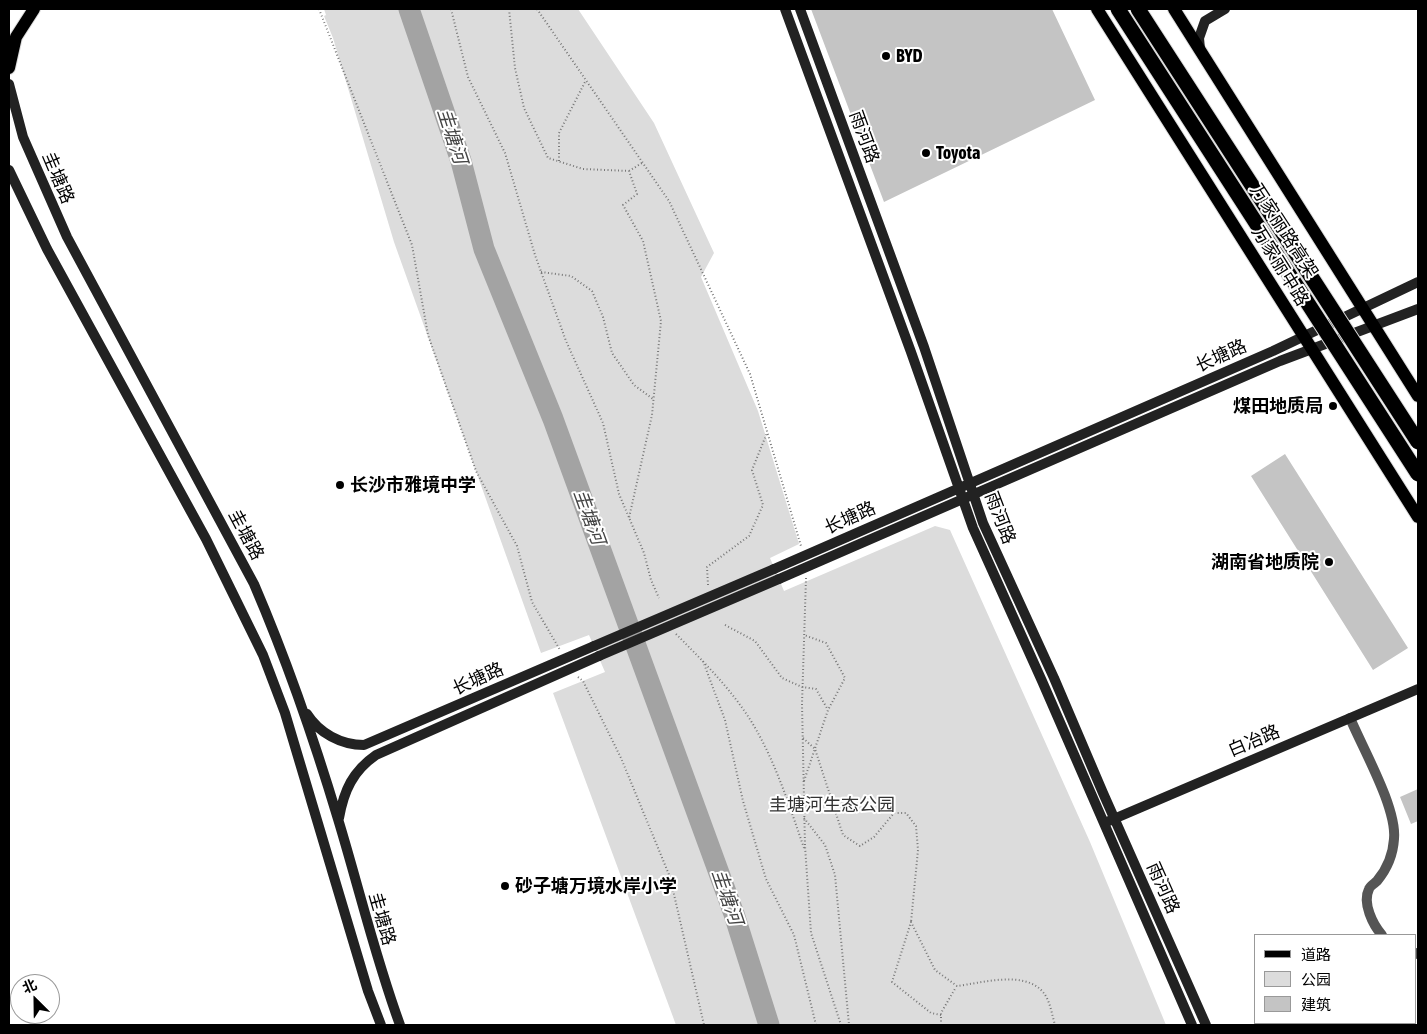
<!DOCTYPE html>
<meta charset="utf-8">
<style>
body{margin:0}
#map{position:relative;width:1427px;height:1034px;overflow:hidden;background:#fff;font-family:"Asap Condensed","Noto Sans SC",sans-serif}
canvas{display:block}
.frame{position:absolute;inset:0;border:10px solid #000;pointer-events:none}
.legend{position:absolute;left:1254px;top:934px;width:162px;height:90px;box-sizing:border-box;background:#fff;border:1px solid #999;margin:0;padding:6px 9px;list-style:none;font-size:15px;color:#000}
.legend li{display:flex;align-items:center;gap:10px;height:25px}
.legend b{width:25px;border:1px solid #999}
.north{position:absolute;left:10px;top:974px;width:50px;height:50px;box-sizing:border-box;background:#fff;border:1px solid #999;border-radius:50%;rotate:337deg;font-size:14px;font-weight:700;line-height:20px;text-align:center;color:#000}
.north::after{content:'';display:block;margin:auto;width:18px;height:22px;background:#000;clip-path:polygon(50% 0,100% 100%,50% 72%,0 100%)}
</style>
<div id="map">
<canvas width="1427" height="1034"></canvas>
<div class="frame"></div>
<ul class="legend">
<li><b style="height:6px;background:#000"></b>道路</li>
<li><b style="height:14px;background:#dcdcdc"></b>公园</li>
<li><b style="height:14px;background:#c4c4c4"></b>建筑</li>
</ul>
<div class="north">北</div>
</div>
<script>
const ctx = document.querySelector('canvas').getContext('2d');
ctx.lineJoin = 'round';
function paint(path, color) {
  ctx.fillStyle = color;
  ctx.fill(path, 'evenodd');
}
function strokePath(path, color, width, dash) {
  ctx.strokeStyle = color;
  ctx.lineWidth = width;
  ctx.lineCap = dash ? 'butt' : 'round';
  ctx.setLineDash(dash || []);
  ctx.stroke(path);
}
function write(font, color, halo, rows, align = 'center') {
  ctx.font = font + ' "Asap Condensed","Noto Sans SC",sans-serif';
  ctx.lineWidth = 4;
  ctx.setLineDash([]);
  ctx.textBaseline = 'middle';
  ctx.strokeStyle = halo;
  ctx.fillStyle = color;
  for (const [text, x, y, turn = 0] of rows) {
    ctx.save();
    ctx.translate(x, y);
    ctx.rotate((+turn || 0) * Math.PI / 180);
    ctx.textAlign = isNaN(turn) ? turn : align;
    if (halo) ctx.strokeText(text, 0, 0);
    ctx.fillText(text, 0, 0);
    ctx.restore();
  }
}
paint(new Path2D(`
 M 324,9 L 578,9 L 654,123 L 714,253 L 701,277 L 758,411 L 799,544 L 770,558 L 784,591 L 935,526 L 950,530 L 1090,842 L 1166,1025 L 676,1025 L 553,693 L 605,672 L 589,635 L 541,653 L 394,242 L 333,38 L 324,16 L 326,15 Z`), '#dcdcdc');
strokePath(new Path2D(`
 M 409,9 L 461,161 L 484,249 L 553,419 L 734,914 L 769,1025`), '#a3a3a3', 21);
paint(new Path2D(`
 M 811,9 L 1052,9 L 1095,100 L 884,202 Z
 M 1285,454 L 1408,648 L 1373,670 L 1251,476 Z
 M 1418,789 L 1418,821 L 1411,824 L 1400,797 Z`), '#c4c4c4');
const primary = new Path2D(`
 M 1097,9 L 1418,517
 M 1174,9 L 1418,396
 M 9,68 L 16,37 L 34,9`);
strokePath(primary, '#dbdbdb', 14);
strokePath(new Path2D(`
 M 319,9 L 412,245 L 428,335 L 476,471 L 517,546 L 532,602 L 560,650
 M 451,9 L 468,77 L 505,153 L 535,255 L 566,341 L 603,423 L 619,494 L 644,553 L 651,580 L 659,598
 M 509,9 L 515,68 L 524,108 L 548,158 L 583,169 L 629,171 L 637,194 L 623,205 L 643,241 L 661,321 L 652,415 L 629,518
 M 537,9 L 669,201 L 750,374 L 801,546
 M 559,161 L 559,133 L 586,80
 M 629,171 L 642,163
 M 541,272 L 571,276 L 592,291 L 603,317 L 612,353 L 634,385 L 653,399
 M 806,578 L 802,704 L 805,846 L 811,933 L 841,1025
 M 708,585 L 707,567 L 749,536 L 763,505 L 752,470 L 767,433
 M 725,625 L 755,641 L 782,678 L 802,687 L 816,689 L 828,710
 M 676,634 C 703,661 731,689 751,721 C 775,760 789,805 804,848
 M 703,661 L 725,720 L 743,801 L 766,879 L 794,935 L 816,1025
 M 578,677 L 583,681 L 621,758 L 670,877 L 704,1025
 M 803,738 L 815,749 L 843,835 L 860,846 L 874,837 L 894,813 L 906,813 L 916,826 L 918,850 L 911,922
 M 804,781 L 828,710 L 845,678 L 826,643 L 804,635
 M 804,818 L 825,845 L 835,875 L 849,1025
 M 941,1015 L 931,1013 L 892,982 L 911,922 L 935,970 L 957,986 C 982,983 1024,970 1043,992 C 1050,1000 1052,1015 1055,1025
 M 941,1025 L 941,1013 L 956,987`), '#777', 2, [1, 2.5]);
strokePath(new Path2D(`
 M 1350,718 C 1363,749 1397,808 1394,839 C 1393,855 1387,869 1377,881 C 1375,883 1370,886 1369,889 C 1362,903 1373,925 1382,935
 M 1416,953 L 1418,954`), '#555', 10);
strokePath(new Path2D(`
 M 785,9 L 911,352 L 973,528 L 1042,681 L 1192,1025
 M 800,9 L 924,347 L 983,523 L 1054,678 L 1103,793 L 1206,1025
 M 1200,49 L 1199,38 L 1205,21 L 1225,9
 M 9,84 L 23,137 L 67,237 L 254,584 C 287,661 314,739 338,819 C 359,888 375,957 400,1025
 M 9,170 L 47,249 L 206,539 L 263,655 L 285,713 L 368,991 L 381,1025
 M 774,569 L 1273,351 L 1418,282
 M 779,579 L 1280,361 L 1418,309
 M 307,714 C 319,733 341,745 364,745 L 594,646
 M 339,818 C 344,790 353,771 376,755 L 599,656
 M 1109,821 L 1418,689`), '#222', 10);
strokePath(primary, '#000', 12);
const highwayBridge = new Path2D(`
 M 1118,9 L 1418,474
 M 1138,9 L 1418,442`);
strokePath(highwayBridge, '#dbdbdb', 17, []);
strokePath(new Path2D(`
 M 594,646 L 774,569
 M 599,656 L 779,579`), '#222', 10);
strokePath(highwayBridge, '#000', 15);
for (const [x, y, r, color] of [
 [886,56,5,"#000"],
 [926,153,5,"#000"],
 [1333,406,5,"#000"],
 [340,485,5,"#000"],
 [1329,562,5,"#000"],
 [505,886,5,"#000"]
]) {
  const dot = new Path2D();
  dot.arc(x, y, r, 0, 2 * Math.PI);
  ctx.fillStyle = color;
  ctx.fill(dot);
  strokePath(dot, '#fff', 2);
}
write('bold 18px', '#000', '#fff', [
 ["BYD",896,56],
 ["Toyota",936,153],
 ["煤田地质局",1323,406,"right"],
 ["长沙市雅境中学",350,485],
 ["湖南省地质院",1319,562,"right"],
 ["砂子塘万境水岸小学",515,886]
], 'left');
write('18px', '#000', '#fff', [
 ["雨河路",864,137,70],
 ["圭塘路",58,178,67],
 ["万家丽路高架",1284,231,57],
 ["万家丽中路",1280,266,58],
 ["长塘路",1221,356,-24],
 ["长塘路",850,518,-24],
 ["雨河路",1000,518,69],
 ["圭塘路",246,535,62],
 ["长塘路",478,679,-24],
 ["白冶路",1254,741,-23],
 ["雨河路",1163,888,66],
 ["圭塘路",382,919,74]
]);
write('18px', '#333', '#fff', [
 ["圭塘河生态公园",832,805]
]);
write('italic 19px', '#444', '#fff', [
 ["圭塘河",452,136,72],
 ["圭塘河",589,517,70],
 ["圭塘河",727,897,71]
]);
</script>
